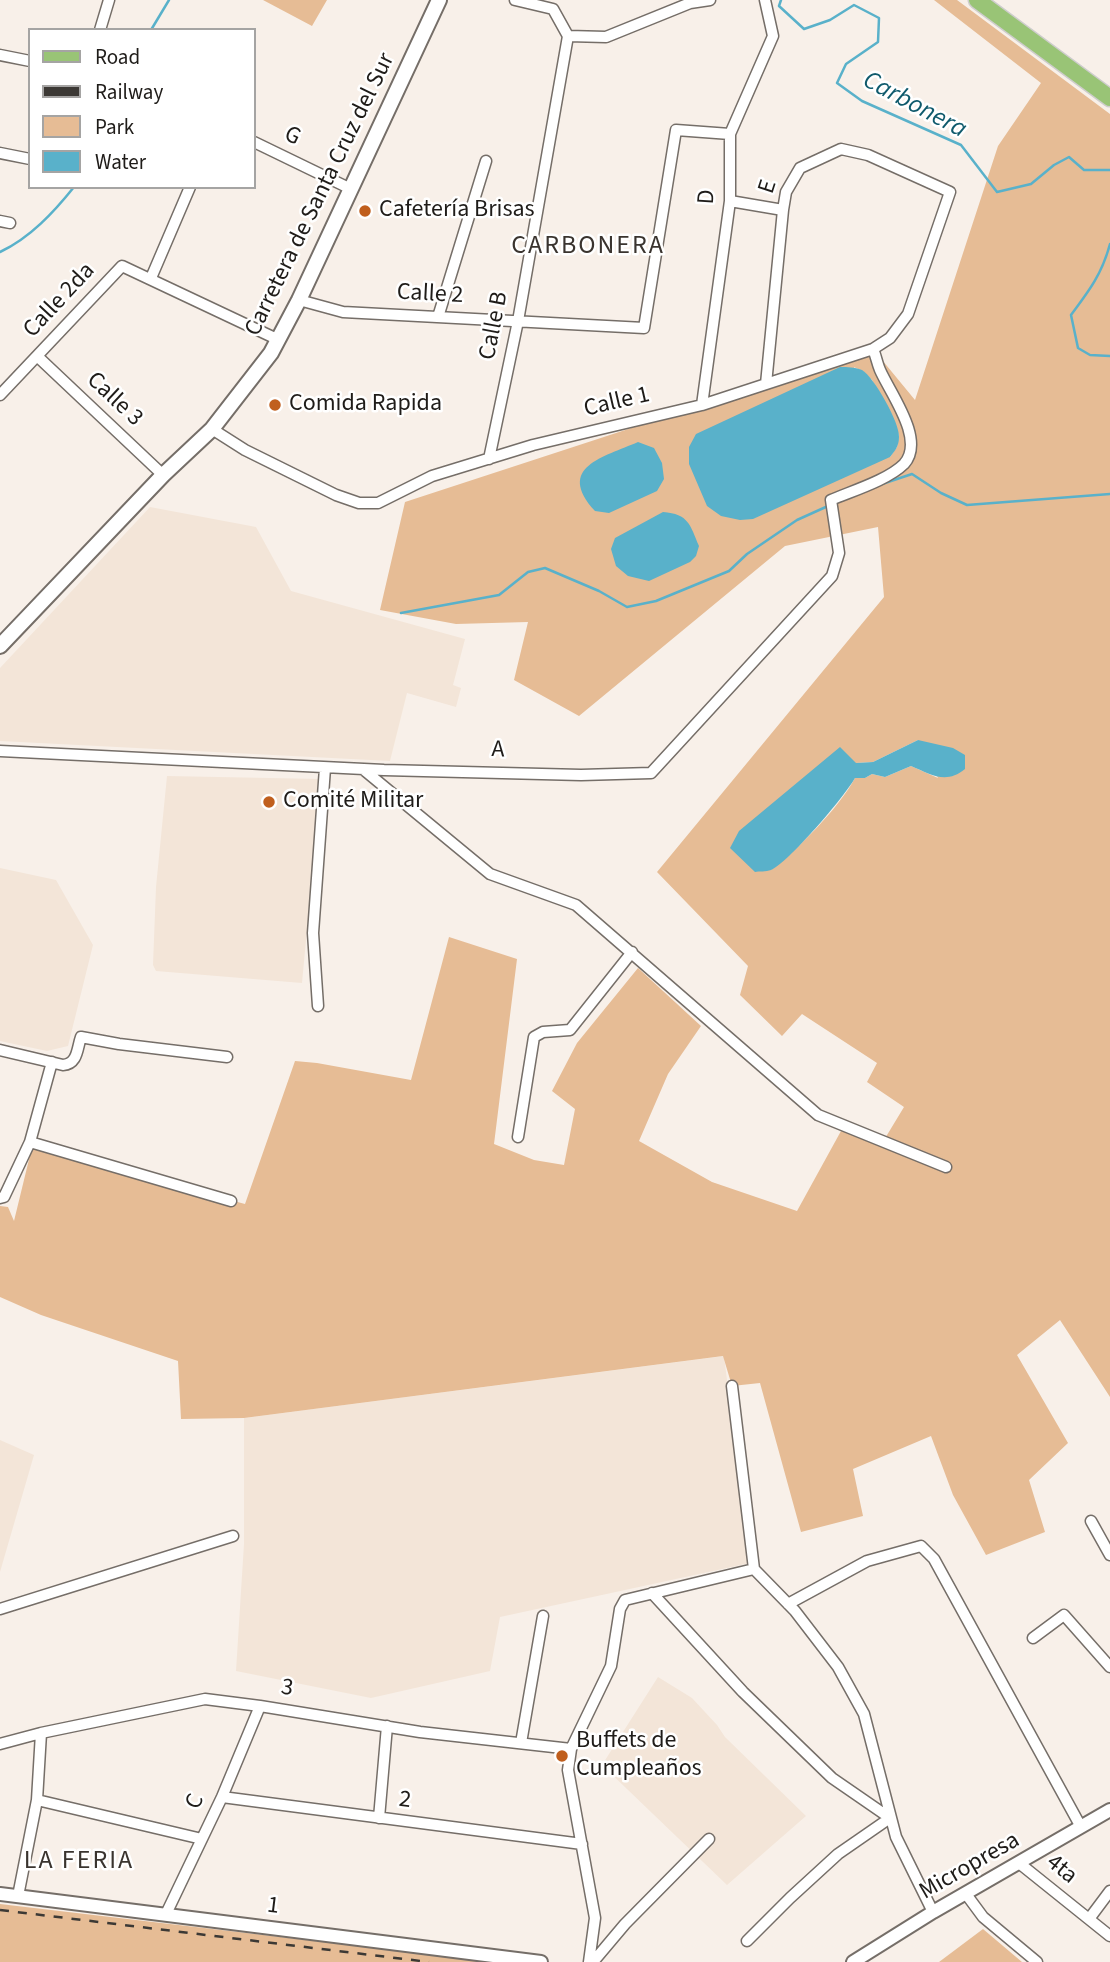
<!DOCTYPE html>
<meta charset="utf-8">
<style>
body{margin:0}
#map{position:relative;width:1110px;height:1962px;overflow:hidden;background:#f8f0e9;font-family:"Source Sans 3",sans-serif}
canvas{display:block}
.legend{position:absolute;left:28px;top:28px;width:228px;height:161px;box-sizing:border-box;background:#fff;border:2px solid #a5a4a3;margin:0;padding:9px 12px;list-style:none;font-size:21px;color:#1f1c19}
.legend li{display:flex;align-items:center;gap:14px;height:35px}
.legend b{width:35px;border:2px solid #a5a4a3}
</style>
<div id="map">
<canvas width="1110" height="1962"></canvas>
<ul class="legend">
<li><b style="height:9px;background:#99c476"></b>Road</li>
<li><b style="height:9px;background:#3c3935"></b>Railway</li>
<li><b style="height:19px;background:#e6bc95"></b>Park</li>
<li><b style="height:19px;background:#59b1ca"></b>Water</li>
</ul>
</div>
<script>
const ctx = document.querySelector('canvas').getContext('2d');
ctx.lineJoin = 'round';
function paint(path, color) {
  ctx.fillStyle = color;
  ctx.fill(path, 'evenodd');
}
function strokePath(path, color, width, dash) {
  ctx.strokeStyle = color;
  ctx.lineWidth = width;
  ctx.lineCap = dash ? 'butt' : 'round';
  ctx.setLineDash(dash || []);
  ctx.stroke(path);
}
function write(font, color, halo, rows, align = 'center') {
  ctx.font = font + ' "Source Sans 3",sans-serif';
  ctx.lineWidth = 5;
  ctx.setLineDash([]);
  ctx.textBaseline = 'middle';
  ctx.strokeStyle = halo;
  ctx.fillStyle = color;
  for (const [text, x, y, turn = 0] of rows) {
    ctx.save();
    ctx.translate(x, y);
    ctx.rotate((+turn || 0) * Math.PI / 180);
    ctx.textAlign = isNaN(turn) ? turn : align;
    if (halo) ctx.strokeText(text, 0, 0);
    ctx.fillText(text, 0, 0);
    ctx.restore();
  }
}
paint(new Path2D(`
 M 150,507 L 256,527 L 291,591 L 465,639 L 453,685 L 461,688 L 456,707 L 407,693 L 390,761 L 0,741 L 0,668 Z
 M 167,776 L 321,779 L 302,983 L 156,971 L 153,965 L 156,887 Z
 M 0,868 L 56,880 L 93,945 L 68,1046 L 47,1051 L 0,1041 Z
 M 724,1356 L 750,1563 L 500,1617 L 490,1671 L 371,1698 L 236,1671 L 244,1544 L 244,1418 Z
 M 0,1440 L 34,1455 L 0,1572 Z
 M 658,1677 L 692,1698 L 717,1725 L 725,1737 L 806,1816 L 727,1885 L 602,1765 Z`), '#f3e5d8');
paint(new Path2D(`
 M 263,0 L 327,0 L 312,26 Z
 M 934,0 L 957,0 L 1110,114 L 1110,1397 L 1060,1320 L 1017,1355 L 1068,1443 L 1029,1480 L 1045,1532 L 986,1555 L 953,1495 L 931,1436 L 853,1469 L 863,1516 L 801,1532 L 760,1383 L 732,1386 L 723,1356 L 244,1418 L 181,1419 L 178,1361 L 41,1315 L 0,1297 L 0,1206 L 8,1207 L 14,1221 L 32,1147 L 245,1204 L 295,1061 L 317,1063 L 411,1080 L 449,937 L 517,959 L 494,1144 L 534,1160 L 564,1165 L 575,1109 L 552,1091 L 577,1043 L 638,968 L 701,1026 L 668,1074 L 639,1141 L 712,1182 L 797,1211 L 841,1131 L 884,1140 L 904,1107 L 867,1082 L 877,1063 L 802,1014 L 782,1036 L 740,995 L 748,966 L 657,872 L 884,597 L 878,527 L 785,546 L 579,716 L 514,680 L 528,622 L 456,624 L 380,610 L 405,502 L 873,349 L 915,400 L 998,146 L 1041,83 ZM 854,367 L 864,372 L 872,380 L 899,435 L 897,447 L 890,457 ZM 918,740 L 938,778 L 911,766 L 885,777 L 872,774 L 865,778 L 855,778 C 839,808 798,849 771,870 L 856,763 L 873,762 Z
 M 0,1904 L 493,1962 L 0,1962 Z
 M 983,1929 L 1022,1962 L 939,1962 Z`), '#e6bc95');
paint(new Path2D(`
 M 840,367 C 848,367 854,367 862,370 C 874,377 900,423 899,437 C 899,446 895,451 890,457 L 753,519 L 740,520 L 721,516 L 707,506 L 689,464 L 689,447 L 696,434 Z
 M 638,442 L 654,448 L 662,463 L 664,479 L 657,491 L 609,513 L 595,511 C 555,467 604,457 638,442 Z
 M 663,512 C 689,514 690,525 699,546 L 696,556 L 690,562 L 649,581 L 628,576 L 616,566 L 611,549 L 615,538 Z
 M 918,740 L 953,748 L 965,755 L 965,769 C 946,785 930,774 911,766 L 885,777 L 872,774 L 865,778 L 855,778 C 845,796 788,863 771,870 C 766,872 759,871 755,872 L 730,848 L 739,831 L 840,747 L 856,763 L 873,762 Z`), '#59b1ca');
strokePath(new Path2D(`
 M 781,0 L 779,6 L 804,29 L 830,20 L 854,5 L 879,18 L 878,42 L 846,64 L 837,83 L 862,101 L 961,145 L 997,192 L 1031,184 L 1054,165 L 1069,157 L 1084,170 L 1110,170
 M 151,30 L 169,0
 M 1110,244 C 1102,274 1089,291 1071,315 L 1078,348 L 1090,355 L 1110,356
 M 0,252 C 30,238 54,212 74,187
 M 882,484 L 912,474 L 941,493 L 967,505 L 1110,494
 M 401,613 L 499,595 L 528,572 L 545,568 L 599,591 L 627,607 L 656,601 L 729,571 L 747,554 L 797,520 L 828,506`), '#59b1ca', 2.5);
const minor = new Path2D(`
 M 515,0 L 553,9 L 568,36 L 606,37 L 690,3 L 710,0
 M 100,30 L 109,0
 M 0,55 L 30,61
 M 254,142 L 351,189
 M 0,153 L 30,159
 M 730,201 L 783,210
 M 0,221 L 10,223
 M 151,278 L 190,187
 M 299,300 L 343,312 L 644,328 L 676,130 L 730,134
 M 438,317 L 486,161
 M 37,356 L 163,475
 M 0,395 L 122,266 L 279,340
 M 702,405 L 730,201 L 730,134 L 773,36 L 765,0
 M 212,429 L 245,450 L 336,495 L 359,503 L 378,503 L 432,476 L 533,445 L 702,405 L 873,349 L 890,338 L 908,314 L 950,192 L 868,155 L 841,149 L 800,168 L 786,192 L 783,210 L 766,384
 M 489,459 L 518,321 L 568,36
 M 0,751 L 384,770 L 581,775 L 651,773 L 832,576 L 839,553 L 831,500 C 852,491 888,480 904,464 C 926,440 890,393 880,370 C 877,363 876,356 873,349
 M 364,770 L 490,874 L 576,905 L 818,1115 L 946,1167
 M 318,1006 L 313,933 L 325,768
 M 0,1050 L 63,1065 C 78,1064 77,1048 81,1037 L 119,1044 L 227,1057
 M 518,1137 L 534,1037 L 543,1032 L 570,1030 L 632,952
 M 30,1142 L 231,1201
 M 0,1198 L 4,1197 L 30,1142 L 52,1062
 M 732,1386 L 754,1569 L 795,1611 L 838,1667 L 864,1714 L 896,1837 L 933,1912
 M 1091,1521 L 1110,1555
 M 652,1593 L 743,1692 L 832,1778 L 890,1818 L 838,1854 L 790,1898 L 747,1941
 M 788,1604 L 867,1561 L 921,1546 L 934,1559 L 1081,1827
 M 0,1609 L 233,1536
 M 1033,1638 L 1064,1615 L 1110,1667
 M 521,1743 L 543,1616
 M 0,1744 L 41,1733 L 205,1699 L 260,1706 L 420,1732 L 571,1749
 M 222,1797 L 582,1844
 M 37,1800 L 202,1839
 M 379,1818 L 387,1726
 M 1019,1863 L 1110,1936
 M 966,1894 L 983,1917 L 1037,1962
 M 18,1896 L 37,1800 L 41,1733
 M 166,1914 L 222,1797 L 260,1706
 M 1089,1919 L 1110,1891
 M 589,1962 L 595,1918 L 568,1770 L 571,1749 L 611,1666 L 620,1609 L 625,1600 L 754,1569
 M 593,1962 L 625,1924 L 709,1839`);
const tertiary = new Path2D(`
 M 0,1894 L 541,1962
 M 853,1962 L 933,1912 L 1110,1810`);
const secondary = new Path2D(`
 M 0,646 L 163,475 L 212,429 L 271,353 L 299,300 L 439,0`);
const primary = new Path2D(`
 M 977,0 L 1110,98`);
strokePath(minor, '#756e68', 13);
strokePath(tertiary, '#756e68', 16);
strokePath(secondary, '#756e68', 18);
strokePath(primary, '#cecdcc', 19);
strokePath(minor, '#fff', 10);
strokePath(tertiary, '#fff', 12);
strokePath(secondary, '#fff', 14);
strokePath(primary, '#99c476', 16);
strokePath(new Path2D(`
 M 0,1910 L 429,1962`), '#3c3935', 2.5, [9, 9]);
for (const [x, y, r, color] of [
 [365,211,7,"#c05f1e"],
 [275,405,7,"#c05f1e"],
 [269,802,7,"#c05f1e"],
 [562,1756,7,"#c05f1e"]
]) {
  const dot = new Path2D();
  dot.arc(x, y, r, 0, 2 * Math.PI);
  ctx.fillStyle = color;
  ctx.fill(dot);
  strokePath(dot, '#fff', 2.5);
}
write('24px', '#1f1c19', '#fff', [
 ["G",292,137,26],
 ["E",769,187,-72],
 ["Carretera de Santa Cruz del Sur",321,195,-64],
 ["D",708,197,-86],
 ["Calle 2",430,295,3],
 ["Calle 2da",60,301,-47],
 ["Calle B",495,326,-79],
 ["Calle 3",114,400,43],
 ["Calle 1",617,403,-13],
 ["A",498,751,2],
 ["3",287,1689,9],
 ["2",405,1801,8],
 ["C",196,1802,-65],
 ["Micropresa",970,1867,-30],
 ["4ta",1061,1870,39],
 ["1",273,1907,7]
]);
write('24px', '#1f1c19', '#fff', [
 ["Cafetería Brisas",379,211],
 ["Comida Rapida",289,405],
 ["Comité Militar",283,802],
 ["Buffets de",576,1742],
 ["Cumpleaños",576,1770]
], 'left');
write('italic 26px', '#0f5a6c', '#fff', [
 ["Carbonera",914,106,28]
]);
ctx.letterSpacing = '2px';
write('26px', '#3a342f', '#fff', [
 ["CARBONERA",588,247],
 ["LA FERIA",79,1862]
]);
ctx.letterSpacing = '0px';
</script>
